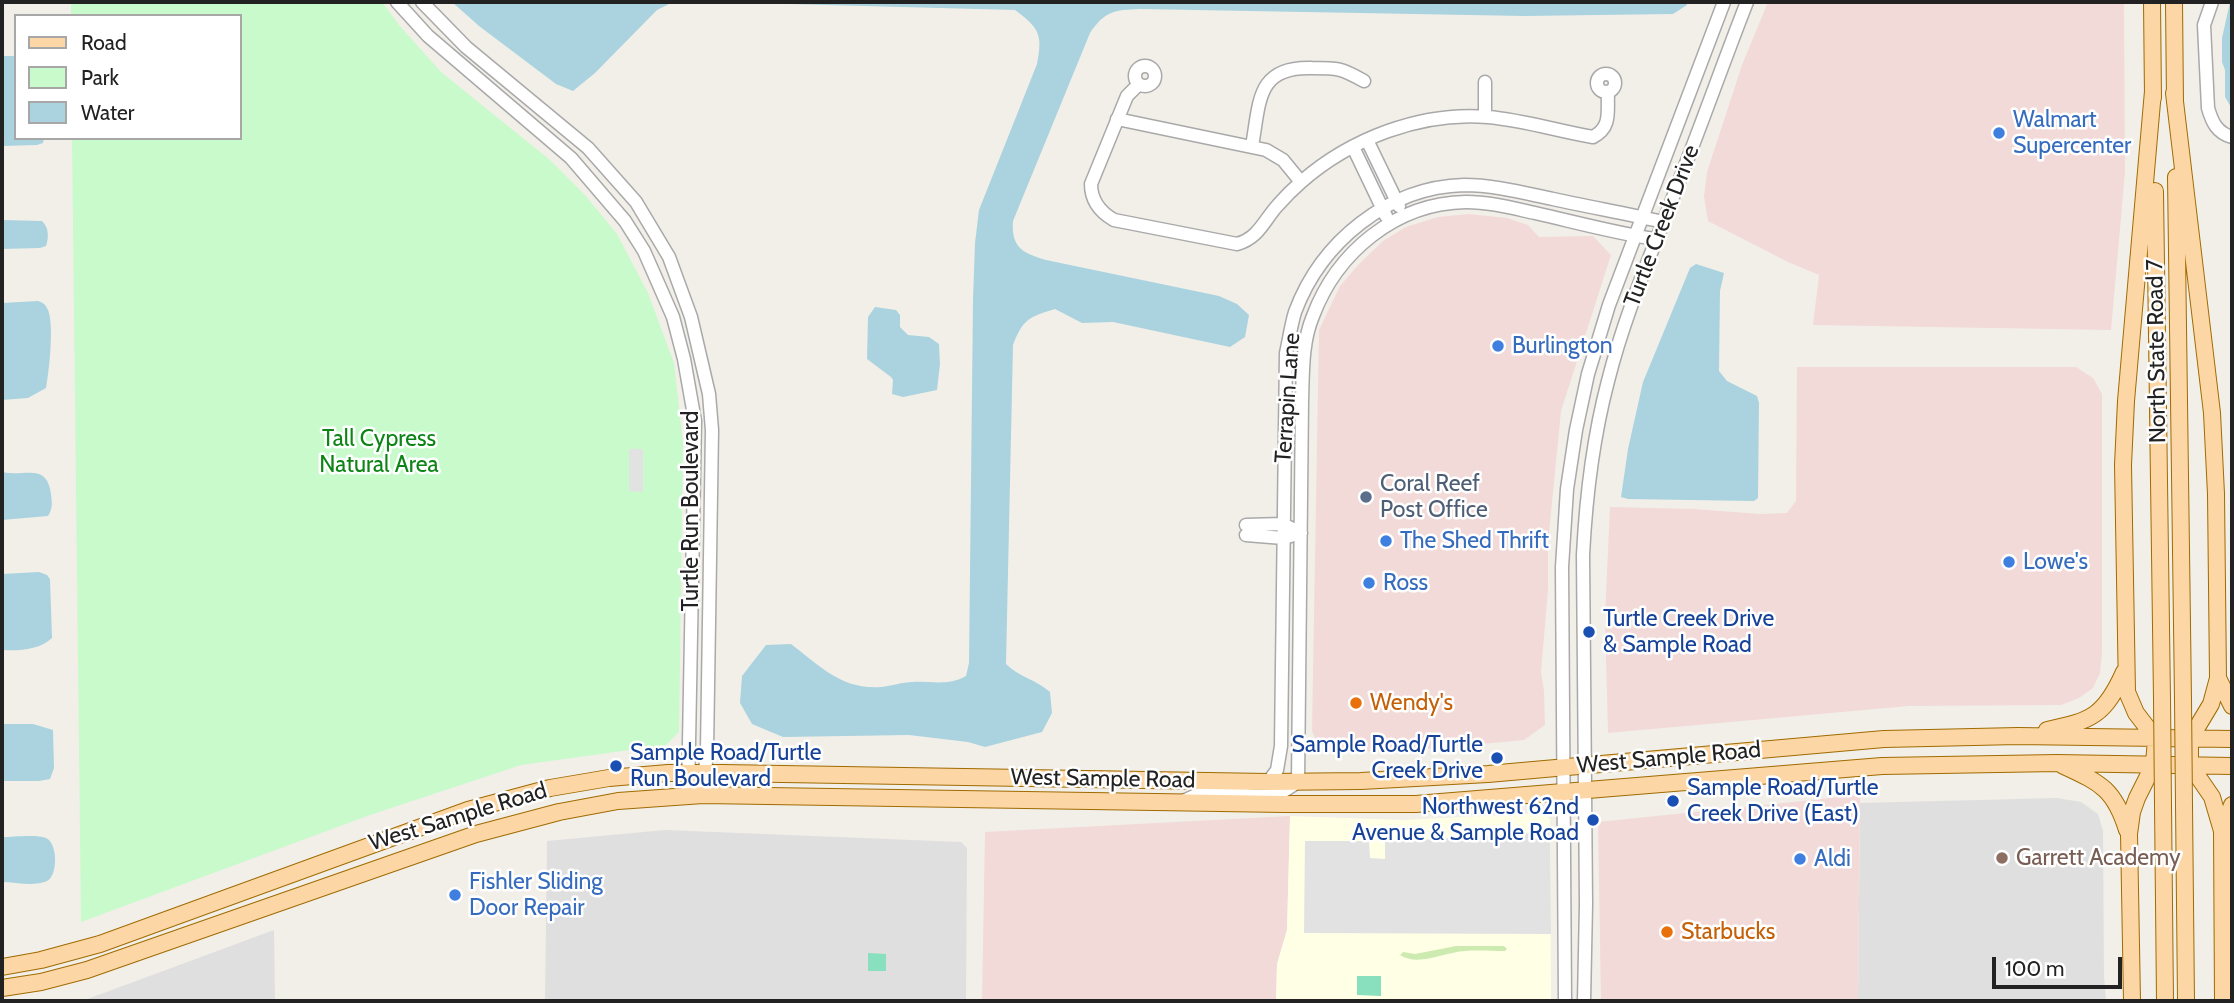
<!DOCTYPE html>
<style>
body{margin:0}
#map{position:relative;width:2234px;height:1003px;overflow:hidden;background:#f2efe9;font-family:Cabin,sans-serif}
canvas{display:block}
.frame{position:absolute;inset:0;border:4px solid #222;pointer-events:none}
.legend{position:absolute;left:14px;top:14px;width:228px;height:126px;box-sizing:border-box;background:#fff;border:2px solid #a7a7a7;margin:0;padding:9px 12px;list-style:none;font-size:21px;color:#222}
.legend li{display:flex;align-items:center;gap:14px;height:35px}
.legend b{width:35px;border:2px solid #a7a7a7}
.scale{position:absolute;left:1992px;top:957px;width:130px;height:32px;box-sizing:border-box;border:4px solid #222;border-top:0;padding-left:9px;font-size:21px;line-height:24px;white-space:nowrap;color:#222;-webkit-text-stroke:5px #fff;paint-order:stroke}
</style>
<div id="map">
<canvas width="2234" height="1003"></canvas>
<div class="frame"></div>
<ul class="legend">
<li><b style="height:9px;background:#fcd6a4"></b>Road</li>
<li><b style="height:19px;background:#c8facc"></b>Park</li>
<li><b style="height:19px;background:#aad3df"></b>Water</li>
</ul>
<div class="scale">100 m</div>
</div>
<script>
const ctx = document.querySelector('canvas').getContext('2d');
ctx.lineJoin = 'round';
function paint(path, color) {
  ctx.fillStyle = color;
  ctx.fill(path, 'evenodd');
}
function strokePath(path, color, width, dash) {
  ctx.strokeStyle = color;
  ctx.lineWidth = width;
  ctx.lineCap = dash ? 'butt' : 'round';
  ctx.setLineDash(dash || []);
  ctx.stroke(path);
}
function write(font, color, halo, rows, align = 'center') {
  ctx.font = font + ' Cabin,sans-serif';
  ctx.lineWidth = 5;
  ctx.setLineDash([]);
  ctx.textBaseline = 'middle';
  ctx.strokeStyle = halo;
  ctx.fillStyle = color;
  for (const [text, x, y, turn = 0] of rows) {
    ctx.save();
    ctx.translate(x, y);
    ctx.rotate((+turn || 0) * Math.PI / 180);
    ctx.textAlign = isNaN(turn) ? turn : align;
    if (halo) ctx.strokeText(text, 0, 0);
    ctx.fillText(text, 0, 0);
    ctx.restore();
  }
}
paint(new Path2D(`
 M 2057,798 L 2081,802 L 2098,814 L 2103,831 L 2104,976 L 2106,1001 L 1858,1001 L 1860,803 Z
 M 665,830 L 961,842 L 967,848 L 966,1001 L 545,1001 L 547,841 Z
 M 274,930 L 275,1001 L 356,1001 L 82,1001 Z`), '#e0dfdf');
paint(new Path2D(`
 M 1768,2 L 2124,2 L 2125,172 L 2111,330 L 1813,325 L 1819,275 L 1788,262 L 1708,221 L 1704,197 L 1707,172 L 1742,65 Z
 M 1468,214 L 1507,218 L 1528,225 L 1539,237 L 1593,236 L 1611,255 L 1561,411 L 1548,543 L 1548,590 L 1541,672 L 1544,691 L 1545,725 L 1524,740 L 1427,749 L 1333,753 L 1317,742 L 1312,731 L 1319,330 L 1340,286 L 1359,264 L 1383,241 L 1406,227 L 1438,217 Z
 M 1797,367 L 2076,367 L 2093,378 L 2102,394 L 2102,652 L 2100,673 L 2093,688 L 2079,698 L 2061,705 L 1909,706 L 1608,733 L 1605,617 L 1610,507 L 1694,509 L 1760,514 L 1787,513 L 1796,501 Z
 M 1860,795 L 1858,1001 L 1601,1001 L 1598,822 Z
 M 1290,816 L 1287,930 L 1277,964 L 1276,1001 L 982,1001 L 985,832 Z`), '#f2dad9');
paint(new Path2D(`
 M 1544,813 L 1550,819 L 1551,1001 L 1276,1001 L 1277,964 L 1287,930 L 1290,816 L 1403,820 Z`), '#ffffe5');
paint(new Path2D(`
 M 1456,946 L 1504,946 L 1507,949 L 1505,951 C 1492,951 1478,950 1465,951 C 1445,952 1418,967 1400,955 L 1403,952 L 1415,954 Z`), '#cdebb0');
paint(new Path2D(`
 M 71,2 L 382,2 L 399,25 L 441,72 L 550,160 L 585,195 L 617,234 L 648,293 L 674,363 L 683,443 L 679,732 L 666,745 L 521,765 L 370,815 L 81,922 L 72,138 L 240,138 L 240,16 L 71,16 Z`), '#c8facc');
paint(new Path2D(`
 M 868,953 L 886,954 L 886,971 L 868,971 Z
 M 1357,976 L 1381,976 L 1381,996 L 1357,995 Z`), '#88e0be');
paint(new Path2D(`
 M 629,449 L 643,449 L 643,492 L 629,491 Z
 M 1550,832 L 1551,934 L 1304,933 L 1305,841 L 1369,841 L 1370,858 L 1385,859 L 1385,842 Z`), '#e2e2e2');
paint(new Path2D(`
 M 452,2 L 673,2 L 657,10 L 595,73 L 573,91 L 556,84 L 479,26 Z
 M 713,2 L 1686,2 L 1687,5 L 1673,14 L 1524,16 L 1140,9 C 1114,10 1105,11 1090,33 L 1013,221 C 1011,248 1023,253 1046,260 L 1219,296 L 1237,304 L 1249,315 L 1245,337 L 1230,347 L 1113,322 L 1082,323 L 1055,309 C 1029,317 1023,319 1013,345 L 1006,664 C 1019,677 1037,680 1050,692 L 1052,713 L 1042,732 L 985,747 L 968,742 L 909,735 L 783,737 L 752,724 L 740,703 L 742,676 L 766,645 L 791,644 C 820,666 842,690 881,687 C 892,686 902,682 913,682 C 932,681 949,686 966,676 L 969,663 L 973,300 L 975,243 L 979,210 L 1037,64 C 1043,34 1039,28 1015,10 Z
 M 2230,2 L 2232,2 L 2232,109 L 2225,97 L 2225,70 L 2222,62 L 2222,38 Z
 M 2,56 L 16,56 L 16,138 L 44,138 L 43,143 L 37,145 L 2,146 Z
 M 2,220 L 42,221 C 49,228 49,237 46,246 L 40,248 L 2,249 Z
 M 1696,264 L 1724,273 L 1720,291 L 1719,371 L 1727,381 L 1757,396 L 1759,403 L 1758,498 L 1754,501 L 1628,499 L 1621,497 L 1628,449 L 1643,382 L 1690,268 Z
 M 38,301 C 43,303 44,303 47,308 C 55,321 49,372 46,388 L 28,398 L 2,400 L 2,303 Z
 M 875,307 L 896,310 L 900,315 L 900,327 L 908,335 L 929,337 L 939,344 L 940,364 L 937,390 L 903,397 L 892,394 L 893,380 L 891,377 L 867,359 L 868,317 Z
 M 2,472 C 25,477 47,462 51,494 C 52,503 53,508 48,516 L 2,520 Z
 M 39,572 L 47,575 L 50,579 L 52,638 C 40,650 18,651 2,650 L 2,574 Z
 M 2,724 L 33,724 L 53,730 L 54,768 L 50,779 L 39,781 L 2,781 Z
 M 2,837 C 13,837 37,834 46,838 C 58,843 58,876 47,881 C 33,887 16,882 2,882 Z`), '#aad3df');
const minor = new Path2D(`
 M 397,2 L 428,36 L 571,158 L 625,221 L 644,251 L 673,317 L 684,359 L 695,421 L 688,796
 M 422,2 L 466,47 L 588,148 L 636,202 L 669,257 L 691,317 L 709,394 L 712,430 L 707,750 L 703,795
 M 2212,2 L 2204,25 L 2208,108 C 2212,122 2217,133 2232,137
 M1135 76a10 10 0 1 1 20 0a10 10 0 1 1-20 0Z
 M1597 83a9 9 0 1 1 18 0a9 9 0 1 1-18 0Z
 M 1485,82 L 1485,117
 M 1139,84 L 1127,96 L 1091,184 C 1091,201 1100,212 1114,220 L 1237,244 C 1259,238 1264,220 1278,205 C 1285,197 1293,189 1301,182 C 1350,139 1421,111 1488,117 C 1523,120 1558,131 1593,137 C 1612,127 1607,112 1608,93
 M 1117,119 L 1266,150 L 1283,160 L 1301,182
 M 1367,140 L 1399,206
 M 1252,146 C 1260,102 1256,66 1312,68 C 1338,68 1341,68 1364,81
 M 1353,147 L 1386,216
 M 1246,525 L 1283,524 L 1301,533
 M 1246,535 L 1283,538 L 1291,536
 M 1268,782 L 1277,770 L 1281,746 L 1286,353 C 1289,340 1291,325 1295,312 C 1321,242 1388,187 1464,185 C 1494,185 1524,193 1553,199 C 1590,207 1627,214 1663,222
 M 1183,801 L 1201,793 L 1269,796 L 1284,791 L 1298,782 L 1302,400 C 1303,372 1302,342 1313,316 C 1337,252 1396,203 1466,202 C 1490,202 1512,208 1535,213 C 1575,222 1615,233 1655,239
 M 1565,1001 L 1562,567 L 1567,489 L 1576,430 L 1588,374 L 1609,305 L 1724,2
 M 1584,1001 L 1586,904 L 1583,555 C 1586,496 1593,438 1608,381 C 1626,309 1657,241 1683,171 C 1705,115 1725,58 1747,2`);
const major = new Path2D(`
 M 2152,2 L 2153,98
 M 2174,2 L 2175,102
 M 2174,93 L 2212,413 L 2216,494 L 2218,678 L 2211,704 L 2190,739 L 2190,765 L 2212,797 L 2222,831 L 2223,1001
 M 2176,177 L 2183,699
 M 2155,191 L 2162,699
 M 2218,678 L 2232,706
 M 2047,730 C 2092,721 2105,715 2124,672
 M 2062,765 C 2100,783 2114,788 2127,830
 M 2163,805 L 2165,1001
 M 2184,805 L 2186,1001
 M 2222,831 L 2232,805
 M 2,967 L 41,960 L 100,944 L 468,810 L 550,788 L 609,778 L 668,773 L 722,773 L 1268,782 L 1361,781 L 1488,774 L 1884,739 L 2018,736 L 2232,739
 M 2,988 L 41,982 L 87,970 L 476,834 L 559,812 L 618,801 L 703,795 L 1284,804 L 1416,804 L 1882,766 L 2057,763 L 2232,766
 M 2132,1001 L 2129,834 L 2132,812 L 2137,798 L 2154,764 L 2156,739 L 2136,713 L 2127,692 L 2123,465 L 2126,401 L 2153,91`);
strokePath(minor, '#a9a9a9', 15);
strokePath(major, '#a06b00', 18);
strokePath(minor, '#fff', 12);
strokePath(major, '#fcd6a4', 16);
const majorBridge = new Path2D(`
 M 2162,699 L 2163,805
 M 2183,699 L 2184,805`);
strokePath(majorBridge, '#a06b00', 18, []);
strokePath(majorBridge, '#fcd6a4', 16);
for (const [x, y, r, color] of [
 [1999,133,7,"#3f7fe0"],
 [1498,346,7,"#3f7fe0"],
 [1366,497,7,"#5c6f8a"],
 [1386,541,7,"#3f7fe0"],
 [2009,562,7,"#3f7fe0"],
 [1369,583,7,"#3f7fe0"],
 [1589,632,7,"#1a4fb4"],
 [1356,703,7,"#e8710a"],
 [1497,758,7,"#1a4fb4"],
 [616,766,7,"#1a4fb4"],
 [1673,801,7,"#1a4fb4"],
 [1593,820,7,"#1a4fb4"],
 [2002,858,7,"#8d6e63"],
 [1800,859,7,"#3f7fe0"],
 [455,895,7,"#3f7fe0"],
 [1667,932,7,"#e8710a"]
]) {
  const dot = new Path2D();
  dot.arc(x, y, r, 0, 2 * Math.PI);
  ctx.fillStyle = color;
  ctx.fill(dot);
  strokePath(dot, '#fff', 2.5);
}
write('23px', '#366cbe', '#fff', [
 ["Walmart",2013,120],
 ["Supercenter",2013,146],
 ["Burlington",1512,346],
 ["The Shed Thrift",1400,541],
 ["Lowe's",2023,562],
 ["Ross",1383,583],
 ["Aldi",1814,859],
 ["Fishler Sliding",469,882],
 ["Door Repair",469,908]
], 'left');
write('23px', '#222', '#fff', [
 ["Turtle Creek Drive",1662,226,-69],
 ["North State Road 7",2157,351,-91],
 ["Terrapin Lane",1288,398,-86],
 ["Turtle Run Boulevard",691,511,-90],
 ["West Sample Road",1669,758,-5],
 ["West Sample Road",1103,779,1],
 ["West Sample Road",458,817,-17]
]);
write('23px', '#0c8416', '#fff', [
 ["Tall Cypress",379,439],
 ["Natural Area",379,465]
]);
write('23px', '#4e5e75', '#fff', [
 ["Coral Reef",1380,484],
 ["Post Office",1380,510]
], 'left');
write('23px', '#164399', '#fff', [
 ["Turtle Creek Drive",1603,619],
 ["& Sample Road",1603,645],
 ["Sample Road/Turtle",1483,745,"right"],
 ["Creek Drive",1483,771,"right"],
 ["Sample Road/Turtle",630,753],
 ["Run Boulevard",630,779],
 ["Sample Road/Turtle",1687,788],
 ["Creek Drive (East)",1687,814],
 ["Northwest 62nd",1579,807,"right"],
 ["Avenue & Sample Road",1579,833,"right"]
], 'left');
write('23px', '#c56008', '#fff', [
 ["Wendy's",1370,703],
 ["Starbucks",1681,932]
], 'left');
write('23px', '#785e54', '#fff', [
 ["Garrett Academy",2016,858]
], 'left');
</script>
